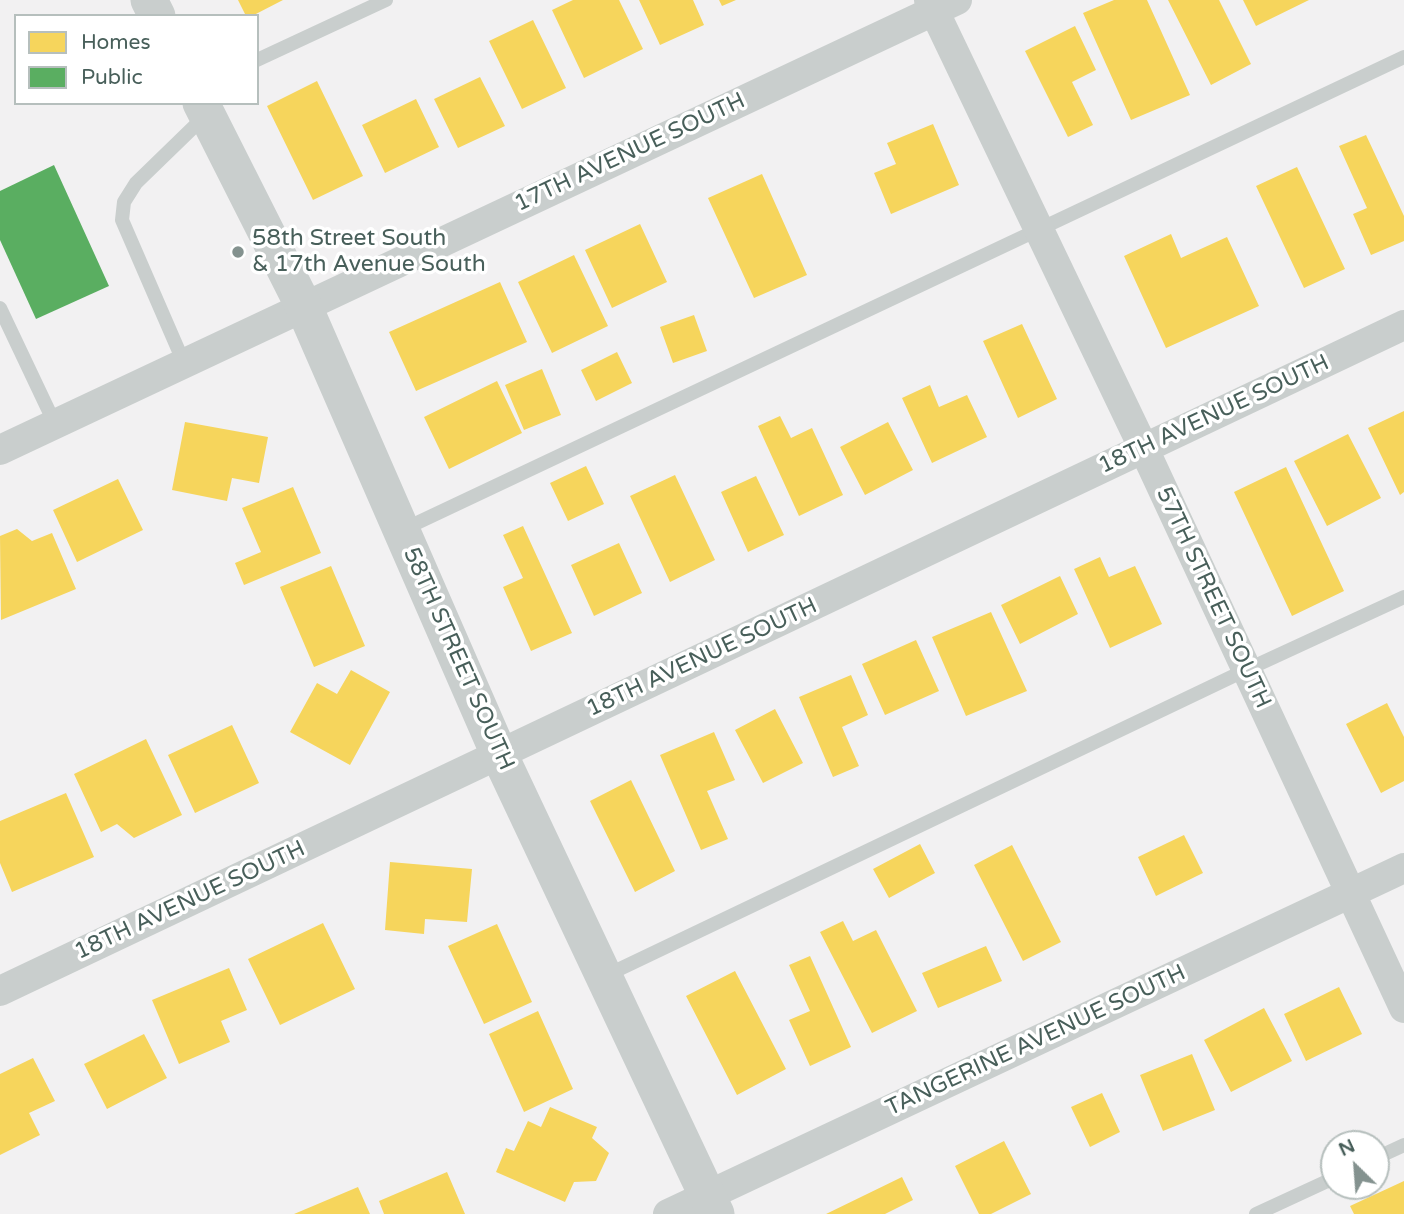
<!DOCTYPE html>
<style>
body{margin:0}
#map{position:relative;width:1404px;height:1214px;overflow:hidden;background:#f2f1f2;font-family:"Varela Round",sans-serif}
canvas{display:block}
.legend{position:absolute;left:14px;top:14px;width:245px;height:91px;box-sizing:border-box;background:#fff;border:2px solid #b6bfbd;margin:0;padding:9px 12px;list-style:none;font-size:21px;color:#485f5a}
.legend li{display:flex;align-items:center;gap:14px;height:35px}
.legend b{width:35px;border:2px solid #b6bfbd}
.north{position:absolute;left:1320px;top:1130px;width:70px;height:70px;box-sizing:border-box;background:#fff;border:2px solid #b6bfbd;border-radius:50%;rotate:335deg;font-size:19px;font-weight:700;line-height:28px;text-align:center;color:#485f5a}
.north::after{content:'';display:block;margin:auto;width:24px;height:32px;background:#84928f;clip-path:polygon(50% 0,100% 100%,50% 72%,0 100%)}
</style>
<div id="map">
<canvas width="1404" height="1214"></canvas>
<ul class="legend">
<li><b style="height:19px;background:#f6d55c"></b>Homes</li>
<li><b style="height:19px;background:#5aae61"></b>Public</li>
</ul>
<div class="north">N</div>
</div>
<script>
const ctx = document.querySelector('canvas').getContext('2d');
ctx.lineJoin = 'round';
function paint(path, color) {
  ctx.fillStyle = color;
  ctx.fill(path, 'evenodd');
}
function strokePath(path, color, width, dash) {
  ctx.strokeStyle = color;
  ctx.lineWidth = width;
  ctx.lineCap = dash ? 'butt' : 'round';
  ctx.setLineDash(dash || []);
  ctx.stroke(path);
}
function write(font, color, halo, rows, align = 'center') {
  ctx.font = font + ' "Varela Round",sans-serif';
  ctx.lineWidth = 7;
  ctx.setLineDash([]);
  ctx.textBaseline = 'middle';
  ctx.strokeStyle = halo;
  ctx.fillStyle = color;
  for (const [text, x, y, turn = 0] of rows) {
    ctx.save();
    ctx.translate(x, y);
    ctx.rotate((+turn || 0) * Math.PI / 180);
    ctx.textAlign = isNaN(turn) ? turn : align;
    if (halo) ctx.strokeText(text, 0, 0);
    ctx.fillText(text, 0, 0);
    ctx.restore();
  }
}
paint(new Path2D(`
 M 238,0 L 283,0 L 252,16 L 246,16 Z
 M 573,0 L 619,0 L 643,49 L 584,78 L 552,10 Z
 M 639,0 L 693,0 L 704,25 L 660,45 Z
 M 719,0 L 736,0 L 722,6 Z
 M 1114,0 L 1147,0 L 1190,95 L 1131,120 L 1083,13 Z
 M 1168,0 L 1219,0 L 1251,64 L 1211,85 Z
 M 1243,0 L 1309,0 L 1256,26 Z
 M 533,20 L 566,88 L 522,109 L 489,41 Z
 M 1075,26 L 1096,70 L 1072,82 L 1093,125 L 1068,137 L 1025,51 Z
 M 480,77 L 505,126 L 458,148 L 434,99 Z
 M 317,81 L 363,176 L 313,200 L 267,106 Z
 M 416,99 L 439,147 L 385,173 L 362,125 Z
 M 933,124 L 959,185 L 891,214 L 874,173 L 896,164 L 887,143 Z
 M 1366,135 L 1404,216 L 1404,241 L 1371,255 L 1353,214 L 1367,208 L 1339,146 Z
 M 1297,167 L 1345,269 L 1304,288 L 1256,186 Z
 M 762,174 L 807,275 L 754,298 L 708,198 Z
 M 640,224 L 667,282 L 612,308 L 585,250 Z
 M 1171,234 L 1181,258 L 1227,237 L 1259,306 L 1166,348 L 1124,256 Z
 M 574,255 L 608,326 L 552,353 L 518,282 Z
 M 500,282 L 527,342 L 416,391 L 389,332 Z
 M 694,315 L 707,351 L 673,363 L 660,327 Z
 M 1022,324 L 1057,399 L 1018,418 L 983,341 Z
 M 617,352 L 632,383 L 596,401 L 581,370 Z
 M 542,369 L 561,415 L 524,430 L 505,385 Z
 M 497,381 L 522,433 L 449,469 L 424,417 Z
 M 930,385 L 939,407 L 967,395 L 987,437 L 932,463 L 902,398 Z
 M 1404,411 L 1404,492 L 1400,495 L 1368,428 Z
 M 780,416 L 791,438 L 812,428 L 843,495 L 799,516 L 758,426 Z
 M 185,422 L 268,437 L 259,483 L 232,478 L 227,501 L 172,490 Z
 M 888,422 L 913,470 L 865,495 L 840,447 Z
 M 1348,434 L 1381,498 L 1327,526 L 1294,461 Z
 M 586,466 L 604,504 L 568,521 L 550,483 Z
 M 1286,467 L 1344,591 L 1292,616 L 1234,492 Z
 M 675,475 L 715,560 L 670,582 L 630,496 Z
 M 756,476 L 784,535 L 748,552 L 721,492 Z
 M 118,479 L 143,530 L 77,562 L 53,510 Z
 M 293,487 L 321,553 L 244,585 L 235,563 L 261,552 L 242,508 Z
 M 523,526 L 572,633 L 531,651 L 503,587 L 523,578 L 503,535 Z
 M 17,529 L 32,541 L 52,533 L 76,589 L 1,620 L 0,536 Z
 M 619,543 L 642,593 L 594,616 L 571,565 Z
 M 1100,557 L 1109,577 L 1135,566 L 1162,624 L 1110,648 L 1074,569 Z
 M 331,566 L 365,646 L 314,667 L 280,587 Z
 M 1060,576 L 1078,614 L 1020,644 L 1001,605 Z
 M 991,612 L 1027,691 L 966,716 L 932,637 Z
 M 916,640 L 939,691 L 885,715 L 862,664 Z
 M 351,670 L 390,692 L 350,765 L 290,732 L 317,683 L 337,694 Z
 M 851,675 L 868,715 L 842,727 L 859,766 L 833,777 L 799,697 Z
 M 1387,703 L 1404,737 L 1404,781 L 1381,793 L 1346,724 Z
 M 775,709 L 803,763 L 763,783 L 735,730 Z
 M 232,725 L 259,783 L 195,813 L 168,755 Z
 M 714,732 L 735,780 L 707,791 L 728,839 L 701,850 L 660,755 Z
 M 146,739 L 182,815 L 134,838 L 117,824 L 101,832 L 74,774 Z
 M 631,780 L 675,871 L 635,892 L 590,801 Z
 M 66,793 L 94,857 L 12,892 L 0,863 L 0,821 Z
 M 1184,835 L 1203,873 L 1156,896 L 1138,857 Z
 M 920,844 L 935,873 L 889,898 L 873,869 Z
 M 1012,845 L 1061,942 L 1023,961 L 974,865 Z
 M 390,862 L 472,869 L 467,922 L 425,919 L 424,934 L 385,930 Z
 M 843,921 L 853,941 L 876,930 L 917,1011 L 872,1033 L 820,932 Z
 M 323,923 L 355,989 L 280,1025 L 248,959 Z
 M 497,924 L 532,1002 L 484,1024 L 448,946 Z
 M 986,946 L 1002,981 L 938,1008 L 922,973 Z
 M 810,956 L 851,1047 L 810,1066 L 789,1020 L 810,1011 L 789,965 Z
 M 229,968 L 247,1010 L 221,1021 L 230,1042 L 179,1064 L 152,1000 Z
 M 735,971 L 786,1069 L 737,1095 L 686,996 Z
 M 1339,987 L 1362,1034 L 1306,1061 L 1284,1014 Z
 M 1264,1008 L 1292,1061 L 1231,1092 L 1204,1040 Z
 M 538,1011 L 573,1089 L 524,1112 L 489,1034 Z
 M 144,1034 L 167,1078 L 107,1109 L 84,1064 Z
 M 1192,1054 L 1215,1110 L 1163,1131 L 1140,1075 Z
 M 33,1058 L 55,1101 L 29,1113 L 40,1135 L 0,1155 L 0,1074 Z
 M 1102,1093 L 1120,1132 L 1090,1147 L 1071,1107 Z
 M 550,1107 L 597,1127 L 592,1138 L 609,1153 L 596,1181 L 574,1182 L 565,1202 L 496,1172 L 506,1148 L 514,1151 L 528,1121 L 541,1127 Z
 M 1004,1141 L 1031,1194 L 991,1214 L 979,1214 L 955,1166 Z
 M 447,1172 L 465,1214 L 384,1214 L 379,1201 Z
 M 902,1177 L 913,1200 L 885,1214 L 826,1214 Z
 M 1404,1181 L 1404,1214 L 1354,1214 L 1350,1206 Z
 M 358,1187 L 370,1214 L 294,1214 Z`), '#f6d55c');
paint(new Path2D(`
 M 54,165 L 109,286 L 36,319 L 0,240 L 0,191 Z`), '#5aae61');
strokePath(new Path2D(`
 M 257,60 L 386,0
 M 0,308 L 55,424
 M 184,363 L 122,220 L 124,202 L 136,183 L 205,116
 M 402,530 L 1404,57
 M 605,976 L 1246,670 L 1404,597
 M 1376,1158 L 1404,1145
 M 1256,1214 L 1334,1178`), '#c9cecd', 14);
strokePath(new Path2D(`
 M 929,0 L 1144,449 L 1404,1008
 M 0,450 L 957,0
 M 0,991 L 1404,325
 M 668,1214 L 1404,868`), '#c9cecd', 30);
strokePath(new Path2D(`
 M 149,0 L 157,16
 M 201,103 L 304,307 L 499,754 L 716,1214`), '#c9cecd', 37);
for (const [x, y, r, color] of [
 [238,252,7,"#84928f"]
]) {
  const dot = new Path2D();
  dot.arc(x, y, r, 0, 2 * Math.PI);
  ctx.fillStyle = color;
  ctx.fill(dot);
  strokePath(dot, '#fff', 2.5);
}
write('23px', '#485f5a', '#fff', [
 ["17TH AVENUE SOUTH",630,153,-25],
 ["18TH AVENUE SOUTH",1214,415,-25],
 ["57TH STREET SOUTH",1213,598,65],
 ["18TH AVENUE SOUTH",702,658,-25],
 ["58TH STREET SOUTH",458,659,66],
 ["18TH AVENUE SOUTH",190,901,-25],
 ["TANGERINE AVENUE SOUTH",1036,1041,-25]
]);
write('23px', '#485f5a', '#fff', [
 ["58th Street South",252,239],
 ["& 17th Avenue South",252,265]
], 'left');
</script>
